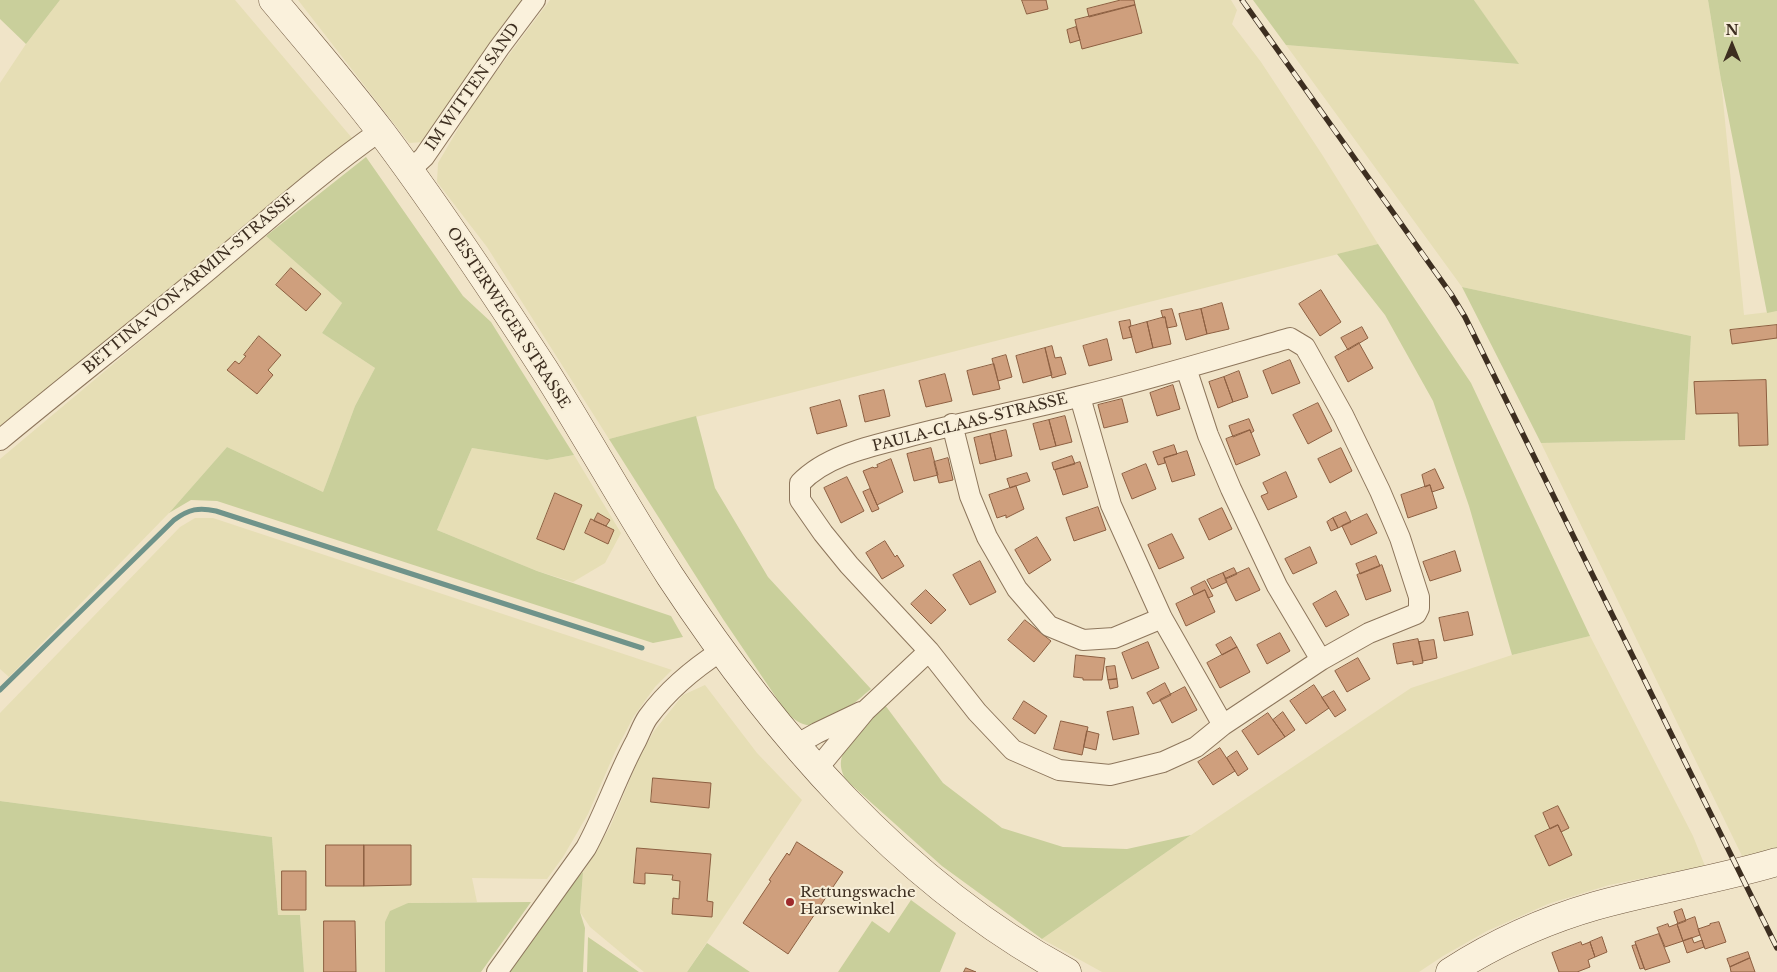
<!DOCTYPE html>
<style>
body{margin:0}
#map{position:relative;width:1777px;height:972px;overflow:hidden;background:#f0e4c8;font-family:"Libre Baskerville",serif}
canvas{display:block}
.north{position:absolute;left:1707px;top:20px;width:50px;height:50px;-webkit-text-stroke:4px #f7eed8;paint-order:stroke;rotate:0deg;font-size:14px;font-weight:700;line-height:20px;text-align:center;color:#3d2e20}
.north::after{content:'';display:block;margin:auto;width:18px;height:22px;background:#3d2e20;clip-path:polygon(50% 0,100% 100%,50% 72%,0 100%)}
</style>
<div id="map">
<canvas width="1777" height="972"></canvas>
<div class="north">N</div>
</div>
<script>
const ctx = document.querySelector('canvas').getContext('2d');
ctx.lineJoin = 'round';
function paint(path, color) {
  ctx.fillStyle = color;
  ctx.fill(path, 'evenodd');
}
function strokePath(path, color, width, dash) {
  ctx.strokeStyle = color;
  ctx.lineWidth = width;
  ctx.lineCap = dash ? 'butt' : 'round';
  ctx.setLineDash(dash || []);
  ctx.stroke(path);
}
function write(font, color, halo, rows, align = 'center') {
  ctx.font = font + ' "Libre Baskerville",serif';
  ctx.lineWidth = 4;
  ctx.setLineDash([]);
  ctx.textBaseline = 'middle';
  ctx.strokeStyle = halo;
  ctx.fillStyle = color;
  for (const [text, x, y, turn = 0] of rows) {
    ctx.save();
    ctx.translate(x, y);
    ctx.rotate((+turn || 0) * Math.PI / 180);
    ctx.textAlign = isNaN(turn) ? turn : align;
    if (halo) ctx.strokeText(text, 0, 0);
    ctx.fillText(text, 0, 0);
    ctx.restore();
  }
}
paint(new Path2D(`
 M 60,0 L 235,0 L 352,138 L 0,432 L 0,83 L 26,44 Z
 M 298,0 L 525,0 L 424,142 L 409,143 Z
 M 550,0 L 1231,0 L 1237,10 L 1232,24 L 1261,62 L 1323,156 L 1378,244 L 609,439 L 487,247 L 437,182 L 438,163 L 475,100 Z
 M 1474,0 L 1708,0 L 1721,80 L 1744,315 L 1777,311 L 1777,849 L 1743,858 L 1541,443 L 1685,440 L 1691,336 L 1462,287 L 1286,45 L 1518,64 Z
 M 266,236 L 342,303 L 322,333 L 375,368 L 355,406 L 323,492 L 227,447 L 169,513 L 9,677 L 0,669 L 0,459 Z
 M 472,448 L 547,460 L 574,455 L 621,533 L 605,563 L 573,582 L 537,571 L 437,530 Z
 M 195,518 L 213,518 L 672,670 L 655,687 L 634,716 L 615,752 L 588,814 L 563,857 L 547,879 L 472,878 L 477,902 L 408,903 L 385,922 L 385,972 L 304,972 L 300,915 L 278,915 L 272,837 L 0,801 L 0,713 L 180,527 Z
 M 1590,636 L 1693,836 L 1705,866 L 1609,885 L 1548,904 L 1487,931 L 1443,956 L 1419,972 L 1102,972 L 1042,939 L 1191,835 L 1411,688 L 1512,655 Z
 M 705,685 L 757,753 L 802,800 L 687,972 L 644,972 L 590,927 L 580,912 L 583,872 L 610,827 L 639,758 L 654,731 L 683,695 Z`), '#e6deb5');
paint(new Path2D(`
 M 0,0 L 60,0 L 26,44 L 0,19 Z
 M 1253,0 L 1474,0 L 1519,64 L 1286,45 Z
 M 1708,0 L 1777,0 L 1777,311 L 1767,313 L 1721,80 Z
 M 366,157 L 463,296 L 491,322 L 574,455 L 547,460 L 472,448 L 437,530 L 537,571 L 671,616 L 683,637 L 653,643 L 217,501 L 191,500 L 169,513 L 227,447 L 323,492 L 355,406 L 375,368 L 322,333 L 342,303 L 266,236 Z
 M 1378,244 L 1471,383 L 1590,636 L 1512,655 L 1469,506 L 1433,401 L 1385,315 L 1337,254 Z
 M 1462,287 L 1691,336 L 1685,440 L 1541,443 Z
 M 696,416 L 715,488 L 768,577 L 871,689 C 855,702 824,732 803,724 C 795,721 789,715 784,709 L 723,619 L 609,439 Z
 M 885,705 L 943,783 L 1002,828 L 1063,847 L 1127,849 L 1191,835 L 1042,939 L 942,866 L 846,780 C 843,775 840,768 841,761 C 843,743 873,719 885,705 Z
 M 0,801 L 272,837 L 278,915 L 300,915 L 304,972 L 0,972 Z
 M 583,872 L 580,912 L 585,928 L 583,972 L 506,972 L 567,887 Z
 M 911,900 L 956,933 L 940,972 L 838,972 L 872,921 L 889,933 Z
 M 531,902 L 481,972 L 385,972 L 385,922 L 390,911 L 408,903 Z
 M 588,937 L 639,972 L 587,972 Z
 M 707,943 L 750,972 L 687,972 Z`), '#c9cf9b');
strokePath(new Path2D(`
 M 0,690 L 174,520 C 189,509 199,507 216,511 L 642,648`), '#6f938a', 5);
const building = new Path2D(`
 M 1022,0 L 1046,0 L 1048,9 L 1027,14 Z
 M 1121,0 L 1134,0 L 1135,5 L 1089,17 L 1087,9 Z
 M 1135,5 L 1142,33 L 1082,49 L 1075,20 Z
 M 1076,27 L 1080,40 L 1070,43 L 1067,30 Z
 M 291,268 L 321,294 L 306,311 L 276,285 Z
 M 1321,290 L 1341,322 L 1320,336 L 1299,304 Z
 M 1222,303 L 1229,329 L 1207,334 L 1201,309 Z
 M 1172,309 L 1177,326 L 1167,328 L 1165,317 L 1163,318 L 1161,311 Z
 M 1201,309 L 1207,334 L 1186,340 L 1179,314 Z
 M 1165,317 L 1171,344 L 1153,348 L 1147,322 Z
 M 1130,320 L 1131,326 L 1129,327 L 1132,337 L 1123,339 L 1119,322 Z
 M 1147,322 L 1153,348 L 1136,353 L 1129,327 Z
 M 1777,325 L 1777,338 L 1732,344 L 1730,330 Z
 M 1362,327 L 1368,338 L 1348,350 L 1341,338 Z
 M 259,336 L 281,355 L 268,370 L 273,375 L 257,394 L 227,370 L 235,361 L 239,364 L 246,356 L 244,355 Z
 M 1107,339 L 1112,360 L 1089,366 L 1083,346 Z
 M 1359,343 L 1373,368 L 1348,382 L 1335,357 Z
 M 1052,346 L 1055,358 L 1061,357 L 1066,374 L 1052,378 L 1045,348 Z
 M 1045,348 L 1052,375 L 1023,383 L 1016,356 Z
 M 1006,355 L 1012,377 L 998,381 L 992,359 Z
 M 1290,360 L 1300,383 L 1272,394 L 1263,371 Z
 M 994,364 L 1000,389 L 973,395 L 967,371 Z
 M 1239,371 L 1248,397 L 1233,402 L 1224,377 Z
 M 945,374 L 952,401 L 926,407 L 919,381 Z
 M 1224,377 L 1233,402 L 1218,408 L 1209,382 Z
 M 1766,380 L 1768,445 L 1739,446 L 1738,413 L 1696,414 L 1694,382 Z
 M 1173,385 L 1180,409 L 1157,416 L 1150,393 Z
 M 884,390 L 890,416 L 865,422 L 859,396 Z
 M 1122,399 L 1128,422 L 1104,428 L 1098,405 Z
 M 840,400 L 847,426 L 817,434 L 810,408 Z
 M 1318,403 L 1332,431 L 1308,444 L 1293,415 Z
 M 1065,416 L 1072,442 L 1056,446 L 1049,420 Z
 M 1249,419 L 1254,431 L 1251,433 L 1250,430 L 1233,437 L 1229,426 Z
 M 1049,420 L 1056,446 L 1040,450 L 1033,424 Z
 M 1006,430 L 1012,456 L 996,460 L 990,434 Z
 M 1250,430 L 1260,455 L 1236,465 L 1226,439 Z
 M 990,434 L 996,460 L 980,464 L 974,438 Z
 M 1174,445 L 1177,454 L 1164,458 L 1165,463 L 1158,465 L 1153,452 Z
 M 931,448 L 938,475 L 914,481 L 907,454 Z
 M 1341,448 L 1352,471 L 1330,483 L 1318,459 Z
 M 1187,451 L 1195,475 L 1172,482 L 1164,458 Z
 M 1072,456 L 1075,464 L 1054,470 L 1052,463 Z
 M 948,458 L 953,480 L 939,483 L 934,462 Z
 M 891,459 L 903,492 L 877,505 L 863,471 L 873,467 L 874,468 L 878,467 L 877,465 Z
 M 1080,462 L 1088,487 L 1063,495 L 1055,470 Z
 M 1146,464 L 1156,489 L 1132,499 L 1122,474 Z
 M 1435,469 L 1444,488 L 1432,492 L 1430,485 L 1425,487 L 1422,475 Z
 M 1286,472 L 1297,497 L 1268,510 L 1261,496 L 1268,493 L 1263,483 Z
 M 1027,473 L 1030,481 L 1010,488 L 1007,479 Z
 M 847,477 L 864,511 L 841,523 L 824,488 Z
 M 1430,485 L 1437,508 L 1408,518 L 1401,495 Z
 M 1016,486 L 1024,509 L 1006,518 L 1006,515 L 997,518 L 989,495 Z
 M 870,489 L 879,509 L 872,512 L 863,492 Z
 M 555,493 L 582,505 L 564,550 L 537,539 Z
 M 1098,507 L 1106,530 L 1074,541 L 1066,518 Z
 M 1222,508 L 1232,529 L 1209,540 L 1199,519 Z
 M 1346,512 L 1351,522 L 1338,528 L 1333,518 Z
 M 598,513 L 610,520 L 606,526 L 594,521 Z
 M 1367,514 L 1377,533 L 1351,545 L 1342,526 Z
 M 1333,518 L 1338,528 L 1331,531 L 1327,522 Z
 M 591,519 L 614,530 L 608,544 L 585,533 Z
 M 1172,534 L 1184,558 L 1159,569 L 1148,545 Z
 M 1037,537 L 1051,560 L 1029,574 L 1015,550 Z
 M 885,541 L 895,557 L 897,555 L 904,566 L 882,579 L 866,553 Z
 M 1310,547 L 1317,563 L 1293,574 L 1285,559 Z
 M 1455,551 L 1461,571 L 1430,581 L 1423,562 Z
 M 1376,556 L 1380,566 L 1360,574 L 1356,564 Z
 M 980,561 L 996,592 L 970,605 L 953,575 Z
 M 1382,565 L 1391,591 L 1366,600 L 1357,575 Z
 M 1234,568 L 1237,574 L 1226,579 L 1223,573 Z
 M 1249,568 L 1260,590 L 1236,601 L 1225,579 Z
 M 1223,573 L 1227,582 L 1212,589 L 1207,580 Z
 M 1205,581 L 1213,596 L 1208,598 L 1205,590 L 1194,595 L 1191,588 Z
 M 926,590 L 946,610 L 931,624 L 911,604 Z
 M 1205,590 L 1215,612 L 1186,626 L 1176,604 Z
 M 1336,591 L 1349,615 L 1326,627 L 1313,604 Z
 M 1468,612 L 1473,635 L 1444,641 L 1439,618 Z
 M 1025,620 L 1051,641 L 1034,662 L 1008,640 Z
 M 1280,633 L 1290,651 L 1267,664 L 1257,645 Z
 M 1231,637 L 1237,647 L 1222,655 L 1216,645 Z
 M 1418,639 L 1423,663 L 1413,665 L 1413,661 L 1397,664 L 1393,644 Z
 M 1434,640 L 1437,658 L 1423,661 L 1419,642 Z
 M 1148,642 L 1159,668 L 1132,679 L 1122,653 Z
 M 1237,647 L 1250,672 L 1220,688 L 1207,663 Z
 M 1076,655 L 1105,658 L 1102,680 L 1083,680 L 1083,678 L 1074,677 Z
 M 1358,658 L 1370,679 L 1347,692 L 1335,671 Z
 M 1115,666 L 1117,679 L 1108,680 L 1106,667 Z
 M 1117,679 L 1118,687 L 1110,689 L 1108,680 Z
 M 1165,683 L 1171,695 L 1153,704 L 1147,693 Z
 M 1314,685 L 1329,708 L 1306,724 L 1290,701 Z
 M 1185,687 L 1197,710 L 1172,723 L 1160,700 Z
 M 1334,691 L 1346,710 L 1335,717 L 1322,698 Z
 M 1024,701 L 1047,716 L 1035,734 L 1013,719 Z
 M 1133,707 L 1139,734 L 1113,740 L 1107,712 Z
 M 1283,712 L 1295,730 L 1285,737 L 1273,720 Z
 M 1268,713 L 1285,737 L 1258,755 L 1242,731 Z
 M 1061,721 L 1088,727 L 1082,755 L 1054,749 Z
 M 1087,731 L 1099,734 L 1096,750 L 1084,747 Z
 M 1220,748 L 1235,771 L 1213,785 L 1198,762 Z
 M 1237,751 L 1248,769 L 1238,776 L 1227,758 Z
 M 653,778 L 711,783 L 709,808 L 651,802 Z
 M 1558,806 L 1569,828 L 1561,832 L 1558,825 L 1550,829 L 1543,813 Z
 M 1558,825 L 1572,855 L 1549,866 L 1535,836 Z
 M 797,842 L 843,872 L 788,954 L 743,923 L 771,881 L 769,880 L 787,853 L 789,855 Z
 M 326,845 L 364,845 L 364,886 L 326,886 Z
 M 364,845 L 411,845 L 411,885 L 364,886 Z
 M 637,848 L 711,854 L 707,901 L 713,902 L 712,917 L 672,914 L 673,898 L 679,899 L 680,881 L 672,880 L 673,875 L 645,873 L 645,884 L 634,883 Z
 M 282,871 L 306,871 L 306,910 L 282,910 Z
 M 1682,909 L 1686,921 L 1678,924 L 1674,912 Z
 M 1695,917 L 1700,935 L 1683,941 L 1677,924 Z
 M 324,921 L 355,921 L 356,972 L 324,972 Z
 M 1719,922 L 1726,942 L 1705,949 L 1698,929 L 1710,925 L 1710,924 Z
 M 1668,924 L 1669,927 L 1677,924 L 1683,941 L 1665,947 L 1657,928 Z
 M 1659,934 L 1670,962 L 1645,970 L 1635,942 Z
 M 1602,937 L 1607,952 L 1595,957 L 1590,942 Z
 M 1692,938 L 1694,943 L 1702,940 L 1704,947 L 1687,953 L 1683,941 Z
 M 1581,942 L 1582,945 L 1590,942 L 1595,957 L 1588,960 L 1590,967 L 1577,972 L 1559,972 L 1552,953 Z
 M 1636,945 L 1644,968 L 1640,969 L 1632,946 Z
 M 1748,952 L 1750,958 L 1730,967 L 1727,959 Z
 M 1750,958 L 1755,972 L 1731,972 L 1730,967 Z
 M 966,968 L 976,972 L 964,972 Z`);
paint(building, '#cf9f7d');
strokePath(building, '#8d5f41', 1);
const street = new Path2D(`
 M 409,171 L 424,157 L 499,48 L 535,0
 M 1290,338 L 1305,347 L 1343,415 L 1380,491 L 1400,538 L 1419,597 L 1419,608 L 1416,614 L 1369,633 L 1321,660 L 1223,725 L 1196,747 L 1163,762 L 1110,775 L 1059,770 L 1013,750 L 977,712 L 929,651 L 849,565 L 823,533 L 800,500 L 800,483 C 826,456 868,447 903,438 C 962,422 1022,411 1081,396 C 1151,379 1220,358 1290,338 Z
 M 1186,368 L 1208,435 L 1231,489 L 1277,586 L 1321,660
 M 1080,397 L 1111,505 L 1162,618 L 1223,725
 M 952,424 L 970,496 L 987,537 L 1017,589 L 1049,626 L 1083,640 L 1114,638 L 1162,618
 M 0,440 C 70,382 142,326 212,267 C 267,221 321,172 380,131
 M 796,745 L 817,733 L 861,712
 M 817,769 L 865,711 L 929,651
 M 497,972 L 586,848 C 605,813 617,776 636,741 C 640,733 643,724 648,717 C 668,690 693,669 721,651`);
const secondary = new Path2D(`
 M 273,0 C 310,44 347,87 382,133 C 439,209 492,289 544,369 C 587,437 626,508 670,576 C 773,732 900,882 1067,972
 M 1450,972 C 1495,943 1543,921 1595,906 C 1655,889 1717,880 1777,862`);
strokePath(street, '#8d765c', 22);
strokePath(secondary, '#6f573f', 29);
strokePath(street, '#faf1dc', 20);
strokePath(secondary, '#faf1dc', 28);
const rail = new Path2D(`
 M 1242,0 L 1451,294 L 1465,317 L 1777,948`);
strokePath(rail, '#3d2e20', 5.5);
strokePath(rail, '#f7eed8', 4, [11]);
for (const [x, y, r, color] of [
 [790,902,5,"#9e2a2b"]
]) {
  const dot = new Path2D();
  dot.arc(x, y, r, 0, 2 * Math.PI);
  ctx.fillStyle = color;
  ctx.fill(dot);
  strokePath(dot, '#f7eed8', 2);
}
write('15px', '#3d2e20', '#f7eed8', [
 ["IM WITTEN SAND",473,87,-55],
 ["BETTINA-VON-ARMIN-STRASSE",189,284,-40],
 ["OESTERWEGER STRASSE",508,318,57],
 ["PAULA-CLAAS-STRASSE",970,423,-14]
]);
write('15px', '#3d2e20', '#f7eed8', [
 ["Rettungswache",800,893],
 ["Harsewinkel",800,910]
], 'left');
</script>
